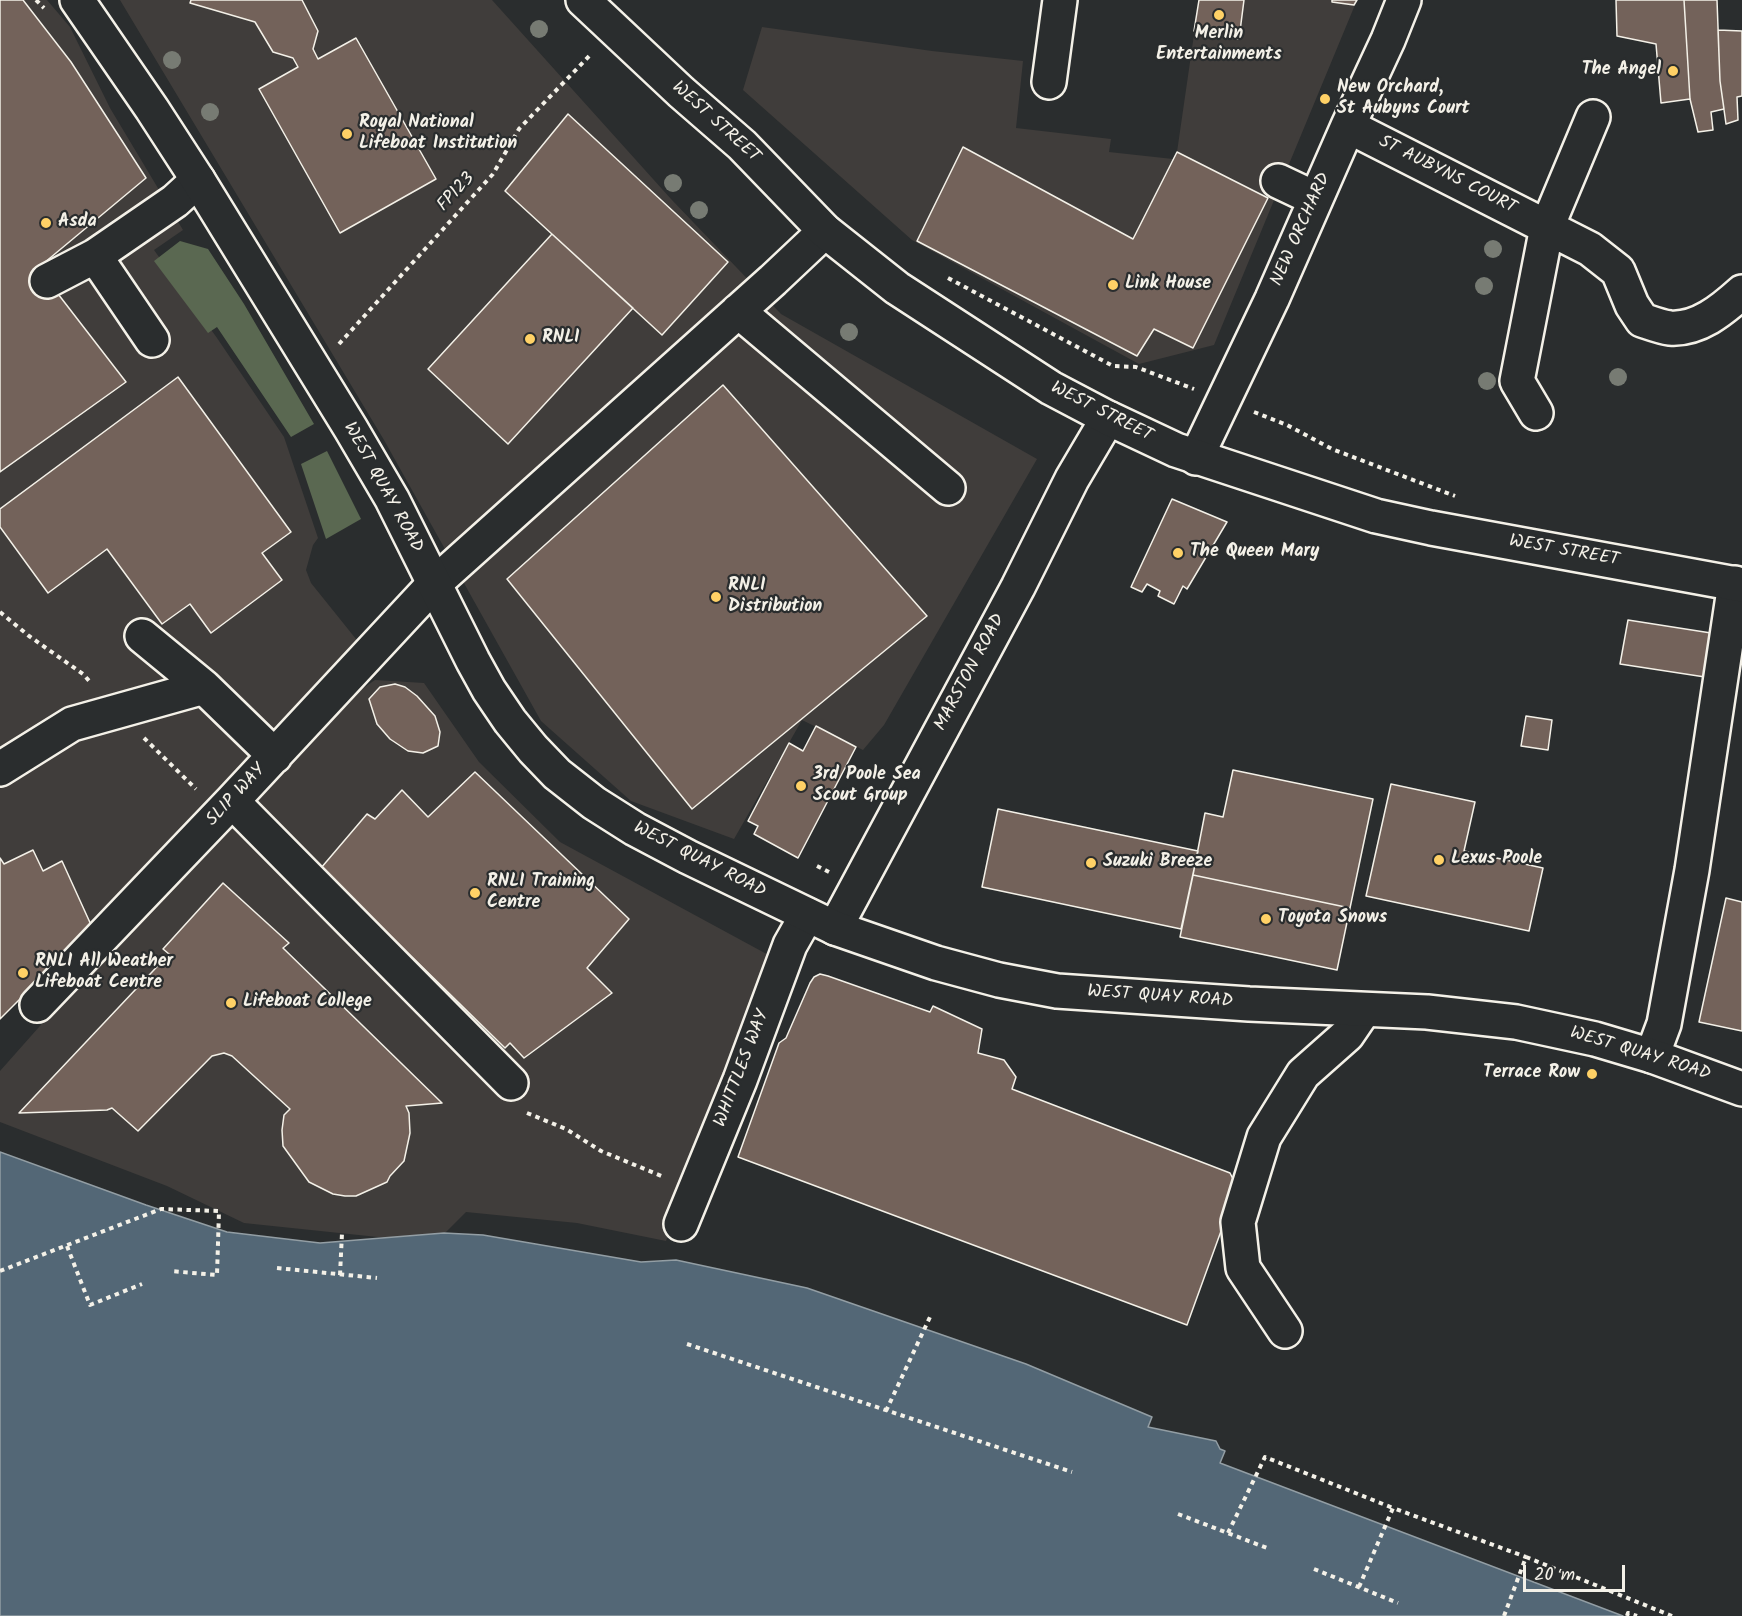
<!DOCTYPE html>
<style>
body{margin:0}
#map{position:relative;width:1742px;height:1616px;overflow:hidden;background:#2a2d2e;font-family:Kalam,sans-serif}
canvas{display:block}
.scale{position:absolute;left:1523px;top:1565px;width:102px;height:27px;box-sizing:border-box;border:3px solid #f4f1e8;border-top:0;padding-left:8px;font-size:18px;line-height:21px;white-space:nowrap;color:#f4f1e8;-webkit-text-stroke:4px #2a2d2e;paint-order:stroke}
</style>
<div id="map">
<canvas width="1742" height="1616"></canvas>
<div class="scale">20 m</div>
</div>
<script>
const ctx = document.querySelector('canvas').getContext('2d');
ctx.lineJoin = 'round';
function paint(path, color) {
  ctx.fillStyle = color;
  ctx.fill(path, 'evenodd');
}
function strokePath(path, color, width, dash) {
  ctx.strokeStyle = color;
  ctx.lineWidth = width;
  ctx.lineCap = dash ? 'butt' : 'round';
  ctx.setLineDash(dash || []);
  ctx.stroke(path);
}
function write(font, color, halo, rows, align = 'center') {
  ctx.font = font + ' Kalam,sans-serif';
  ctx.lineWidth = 4.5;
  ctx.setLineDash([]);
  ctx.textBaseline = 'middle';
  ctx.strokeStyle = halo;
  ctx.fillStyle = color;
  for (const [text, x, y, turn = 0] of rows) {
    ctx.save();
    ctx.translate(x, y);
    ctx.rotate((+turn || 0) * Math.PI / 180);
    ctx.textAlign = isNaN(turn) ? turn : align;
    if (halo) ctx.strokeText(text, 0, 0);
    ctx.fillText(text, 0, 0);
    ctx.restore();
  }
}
paint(new Path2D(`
 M 0,0 L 47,0 L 70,27 L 110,108 L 183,230 L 154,250 L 217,338 L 284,437 L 318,538 L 313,545 L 306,570 L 311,583 L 368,654 L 0,1019 Z
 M 120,0 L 492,0 L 671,199 L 781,314 L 1037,459 L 884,725 L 863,750 L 802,720 L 734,839 L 631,801 L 541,721 L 384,440 Z
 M 1199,0 L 1357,0 L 1214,345 L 1139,364 L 912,240 L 743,90 L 762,27 L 932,51 L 1023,61 L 1016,128 L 1111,139 L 1109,152 L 1173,159 L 1177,152 Z
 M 375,680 L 424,683 L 479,762 L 560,842 L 774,958 L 666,1241 L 577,1223 L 466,1212 L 435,1243 L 244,1223 L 167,1186 L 0,1122 L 0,1071 L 149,903 L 315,721 Z`), '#403d3b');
paint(new Path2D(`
 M 180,241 L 208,249 L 244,304 L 314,424 L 291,437 L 217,327 L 208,333 L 154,261 Z
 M 327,451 L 361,519 L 326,539 L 301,464 Z`), '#5a6851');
const water = new Path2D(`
 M 0,1152 L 146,1205 L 227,1232 L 320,1243 L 444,1233 L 483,1235 L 641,1262 L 676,1260 L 807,1288 L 1026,1364 L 1152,1417 L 1148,1427 L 1216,1441 L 1220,1449 L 1225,1451 L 1220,1463 L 1623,1616 L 0,1616 Z`);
paint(water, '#536776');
strokePath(water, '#939ea4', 1.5);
const building = new Path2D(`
 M 0,0 L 23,0 L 71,62 L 146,178 L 38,268 L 126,382 L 0,472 Z
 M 191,0 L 302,0 L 318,31 L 313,49 L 318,59 L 356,38 L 436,179 L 340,233 L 259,89 L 298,67 L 293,58 L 273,52 L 255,22 L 190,3 Z
 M 1199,0 L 1244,0 L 1239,39 L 1194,31 Z
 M 1332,0 L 1357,0 L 1354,5 L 1332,2 Z
 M 1616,0 L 1684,0 L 1690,99 L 1661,103 L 1656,44 L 1617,36 Z
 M 1684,0 L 1717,0 L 1720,81 L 1724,109 L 1711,112 L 1713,130 L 1698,132 L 1690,99 Z
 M 1718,30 L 1742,31 L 1742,96 L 1737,97 L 1738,120 L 1726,124 L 1720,81 Z
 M 568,114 L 728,262 L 662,335 L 505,191 Z
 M 963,147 L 1133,239 L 1177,152 L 1268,198 L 1193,348 L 1154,329 L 1137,356 L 917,241 Z
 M 552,234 L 633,308 L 508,444 L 428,369 Z
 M 178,377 L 291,532 L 262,553 L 282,580 L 211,633 L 190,604 L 162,624 L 107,549 L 48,593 L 0,527 L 0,509 Z
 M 723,385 L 927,616 L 692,809 L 507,579 Z
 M 1172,499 L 1227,522 L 1187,589 L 1183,586 L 1174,604 L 1158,596 L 1160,591 L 1147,584 L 1142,592 L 1131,587 Z
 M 1628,620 L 1711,633 L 1705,677 L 1620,664 Z
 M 395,684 L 405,687 L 417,696 L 435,716 L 440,732 L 438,746 L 423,753 L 408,751 L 390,739 L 377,724 L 369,699 L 380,687 Z
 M 1526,716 L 1552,720 L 1548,750 L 1521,746 Z
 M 816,726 L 856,747 L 798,858 L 754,834 L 758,826 L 748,821 L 789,743 L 803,751 Z
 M 1233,770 L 1373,799 L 1350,908 L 1193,875 L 1205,813 L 1223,817 Z
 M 475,772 L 629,919 L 587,968 L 612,993 L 524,1058 L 510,1043 L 505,1048 L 321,868 L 367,814 L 375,819 L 402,790 L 428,817 Z
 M 1391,784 L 1475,802 L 1464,851 L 1543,868 L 1529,931 L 1366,896 Z
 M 998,809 L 1198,851 L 1181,929 L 982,887 Z
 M 33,850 L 43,871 L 62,861 L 92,927 L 0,1019 L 0,858 L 4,864 Z
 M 1193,875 L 1350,908 L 1337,970 L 1180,937 Z
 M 223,883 L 289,943 L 283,948 L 442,1103 L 406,1106 L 409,1113 L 410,1133 L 404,1161 L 390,1176 L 387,1182 L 356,1196 L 345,1196 L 333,1194 L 309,1182 L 283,1146 L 282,1130 L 284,1115 L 290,1109 L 232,1056 L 224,1053 L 212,1056 L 138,1131 L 112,1108 L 107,1110 L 19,1113 L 169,954 L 163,949 Z
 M 1726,898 L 1742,902 L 1742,1031 L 1699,1022 Z
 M 820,974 L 828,976 L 930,1012 L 933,1006 L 982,1029 L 978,1053 L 1004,1060 L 1016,1077 L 1012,1089 L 1230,1173 L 1237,1187 L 1187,1325 L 738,1157 L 779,1043 L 786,1038 L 810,983 L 814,977 Z`);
paint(building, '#73625a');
strokePath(building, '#f4f1e8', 1.5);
const minor = new Path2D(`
 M 1049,82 L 1060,0
 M 1348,126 L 1590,249 L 1618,271 L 1632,305 L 1642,320 C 1651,323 1661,327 1670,328 C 1698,330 1722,310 1742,292
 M 1278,181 L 1316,199
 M 95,256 L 152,340
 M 47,281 L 95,256 L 175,201 L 198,180
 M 738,311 L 948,488
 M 1536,413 L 1517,381 L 1547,227 L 1593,117
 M 1196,458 L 1272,299 L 1348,126 L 1388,40 L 1404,0
 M 142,636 L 204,687
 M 0,769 L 72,724 L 204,687 L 275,756
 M 232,801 L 511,1083
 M 835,928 L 1018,587 L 1072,479 L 1108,418
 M 37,1005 L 232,801 L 434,584 L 773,280 L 825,231
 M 1652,1056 L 1664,1024 L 1692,870 L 1735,583
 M 681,1224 L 740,1080 L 790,945 L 807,915
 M 1285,1331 L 1243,1268 L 1238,1222 L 1264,1137 L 1303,1074 L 1347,1035 L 1364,1010`);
const highway = new Path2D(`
 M 77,0 L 152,109 L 198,180 L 351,429 L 392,499 L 473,661 L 489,690 L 510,721 L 533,749 L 557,774 L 594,803 L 635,829 L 688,857 L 835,928 L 936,963 L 999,980 L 1057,991 L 1249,1004 L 1427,1012 L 1516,1022 L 1595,1039 L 1652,1056 L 1742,1089
 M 583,0 L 681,92 L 742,145 L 825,231 L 897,288 L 1051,388 L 1108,418 L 1176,450 L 1376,516 L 1431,528 L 1742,585`);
strokePath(minor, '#f4f1e8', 38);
strokePath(highway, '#f4f1e8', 38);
strokePath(new Path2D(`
 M 36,0 L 44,8
 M 948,278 L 1113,366 L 1136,367 L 1194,389
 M 339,344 L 493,174 L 519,129 L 591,54
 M 1254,412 L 1287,425 L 1332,449 L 1455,496
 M 0,612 L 29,636 L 83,674 L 91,683
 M 144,738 L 196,789
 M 817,866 L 829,872
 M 527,1113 L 566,1129 L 601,1151 L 664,1177
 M 67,1246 L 90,1305 L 142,1284
 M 277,1268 L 377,1278
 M 0,1271 L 161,1209 L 219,1211 L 217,1275 L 170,1271
 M 340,1275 L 342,1233
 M 687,1344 L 1072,1472
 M 886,1411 L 930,1317
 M 1178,1514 L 1267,1548
 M 1228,1533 L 1265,1457 L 1393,1508
 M 1314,1569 L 1398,1603
 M 1359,1587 L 1393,1508 L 1526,1557
 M 1504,1616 L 1526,1557 L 1672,1616
 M 1627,1616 L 1628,1613 L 1637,1616`), '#f4f1e8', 4, [4.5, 4.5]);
strokePath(minor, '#2a2d2e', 33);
strokePath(highway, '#2a2d2e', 33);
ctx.fillStyle = '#777b73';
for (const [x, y] of [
 [539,29],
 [172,60],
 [210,112],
 [673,183],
 [699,210],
 [1493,249],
 [1484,286],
 [849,332],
 [1618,377],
 [1487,381]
]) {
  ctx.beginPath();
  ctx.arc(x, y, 9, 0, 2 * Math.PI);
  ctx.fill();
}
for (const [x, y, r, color] of [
 [1219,15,6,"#ffd166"],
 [1673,71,6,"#ffd166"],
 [1325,99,6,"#ffd166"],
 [347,134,6,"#ffd166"],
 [46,223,6,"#ffd166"],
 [1113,285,6,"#ffd166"],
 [530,339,6,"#ffd166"],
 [1178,553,6,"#ffd166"],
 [716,597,6,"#ffd166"],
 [801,786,6,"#ffd166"],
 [1439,860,6,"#ffd166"],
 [1091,863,6,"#ffd166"],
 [475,893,6,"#ffd166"],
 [1266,919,6,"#ffd166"],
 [23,973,6,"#ffd166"],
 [231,1003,6,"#ffd166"],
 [1592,1074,6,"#ffd166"]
]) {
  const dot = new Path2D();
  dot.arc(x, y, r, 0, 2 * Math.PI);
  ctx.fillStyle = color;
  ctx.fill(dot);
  strokePath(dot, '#2a2d2e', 2);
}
write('bold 18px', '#f4f1e8', '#2a2d2e', [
 ["Merlin",1219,35,"center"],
 ["Entertainments",1219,56,"center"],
 ["The Angel",1661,71,"right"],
 ["New Orchard,",1337,89],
 ["St Aubyns Court",1337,110],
 ["Royal National",359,124],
 ["Lifeboat Institution",359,145],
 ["Asda",58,223],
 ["Link House",1125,285],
 ["RNLI",542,339],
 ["The Queen Mary",1190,553],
 ["RNLI",728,587],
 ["Distribution",728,608],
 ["3rd Poole Sea",813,776],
 ["Scout Group",813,797],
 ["Lexus Poole",1451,860],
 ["Suzuki Breeze",1103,863],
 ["RNLI Training",487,883],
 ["Centre",487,904],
 ["Toyota Snows",1278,919],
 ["RNLI All Weather",35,963],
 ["Lifeboat Centre",35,984],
 ["Lifeboat College",243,1003],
 ["Terrace Row",1580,1074,"right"]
], 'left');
write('18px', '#f4f1e8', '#2a2d2e', [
 ["WEST STREET",715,123,42],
 ["ST AUBYNS COURT",1447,176,27],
 ["FP123",457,193,-47],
 ["NEW ORCHARD",1302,230,-66],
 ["WEST STREET",1101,413,27],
 ["WEST QUAY ROAD",382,488,61],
 ["WEST STREET",1564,552,10],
 ["MARSTON ROAD",971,673,-62],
 ["SLIP WAY",237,796,-47],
 ["WEST QUAY ROAD",699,861,27],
 ["WEST QUAY ROAD",1160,998,4],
 ["WEST QUAY ROAD",1640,1055,17],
 ["WHITTLES WAY",743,1069,-69]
]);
</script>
